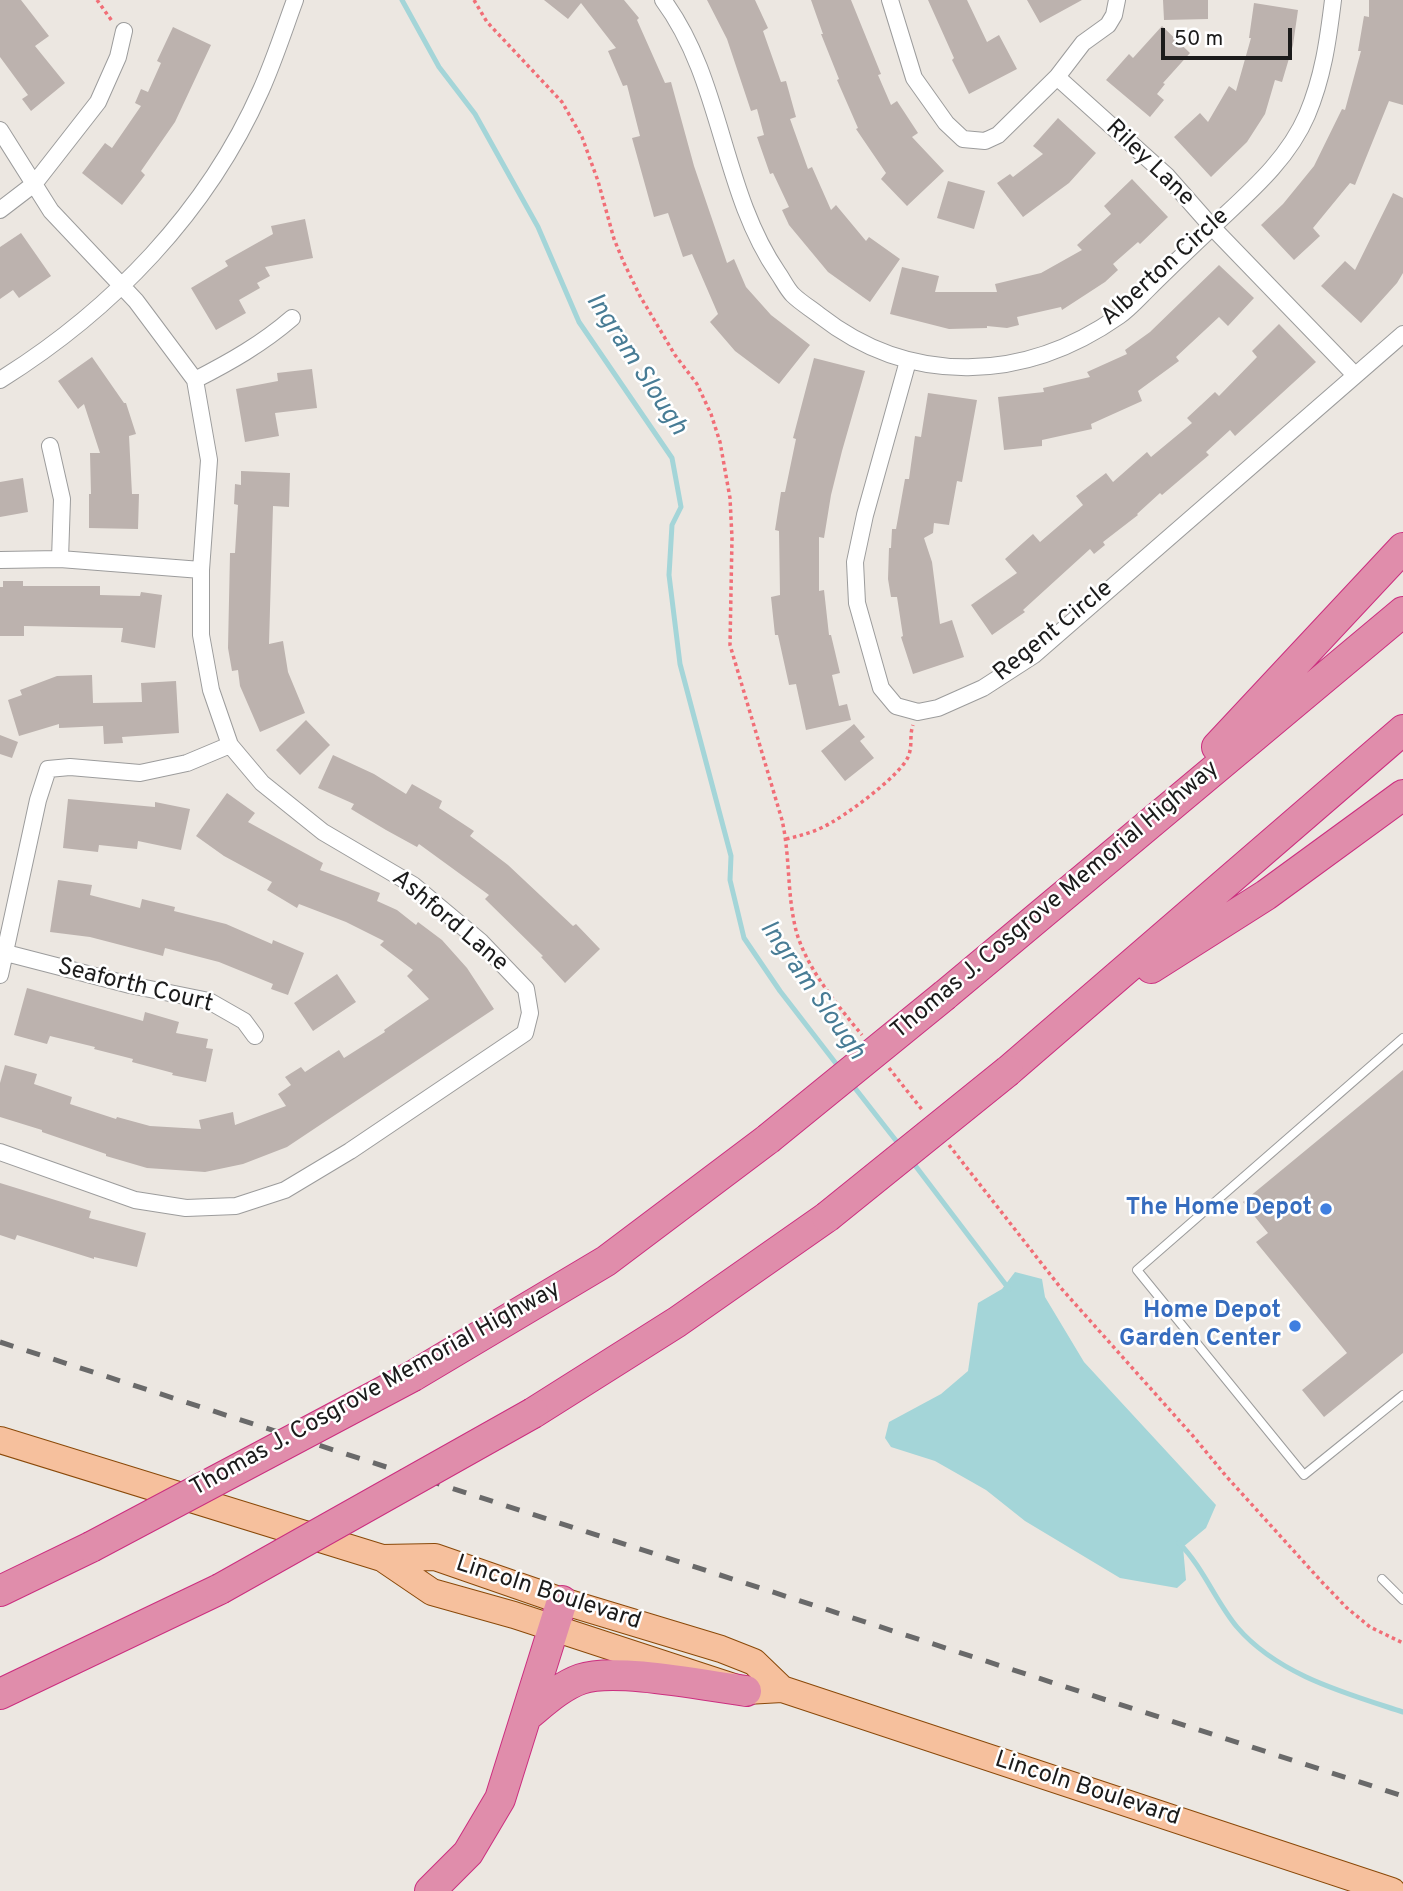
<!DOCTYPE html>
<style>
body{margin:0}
#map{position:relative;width:1403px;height:1891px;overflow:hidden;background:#ece7e1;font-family:Overpass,sans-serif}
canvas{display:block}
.scale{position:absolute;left:1161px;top:28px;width:131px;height:32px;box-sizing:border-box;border:4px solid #1b1b1b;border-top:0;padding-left:9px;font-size:21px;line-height:24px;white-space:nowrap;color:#1b1b1b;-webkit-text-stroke:5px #fff;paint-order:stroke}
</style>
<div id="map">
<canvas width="1403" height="1891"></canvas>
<div class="scale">50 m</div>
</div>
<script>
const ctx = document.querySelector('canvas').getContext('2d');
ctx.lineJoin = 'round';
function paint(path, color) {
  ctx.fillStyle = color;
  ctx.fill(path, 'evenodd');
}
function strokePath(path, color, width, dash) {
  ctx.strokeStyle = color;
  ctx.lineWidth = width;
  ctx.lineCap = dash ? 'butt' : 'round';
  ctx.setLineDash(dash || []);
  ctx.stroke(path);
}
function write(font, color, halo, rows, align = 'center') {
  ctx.font = font + ' Overpass,sans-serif';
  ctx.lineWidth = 5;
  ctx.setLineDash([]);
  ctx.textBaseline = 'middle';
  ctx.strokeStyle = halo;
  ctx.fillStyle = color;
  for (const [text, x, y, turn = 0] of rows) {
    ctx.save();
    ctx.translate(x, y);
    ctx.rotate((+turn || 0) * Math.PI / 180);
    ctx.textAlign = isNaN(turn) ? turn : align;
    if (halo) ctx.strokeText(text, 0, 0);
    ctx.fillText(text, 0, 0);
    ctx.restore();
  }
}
paint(new Path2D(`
 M 1015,1272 L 1042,1279 L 1045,1297 L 1084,1362 L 1216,1505 L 1206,1528 L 1183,1547 L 1186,1580 L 1177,1588 L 1120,1578 L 1025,1521 L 986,1490 L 935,1461 L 891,1447 L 885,1438 L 889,1422 L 941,1394 L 968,1371 L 978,1303 L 1002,1289 Z`), '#a4d5d8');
strokePath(new Path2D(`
 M 402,0 L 439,67 L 475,114 L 538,227 L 579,322 L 672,458 L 681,507 L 672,525 L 669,575 L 680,664 L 731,856 L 730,880 L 744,938 L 780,991 L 841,1070
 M 851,1083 L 901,1147
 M 911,1160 L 1009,1289
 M 1179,1543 C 1203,1567 1216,1602 1237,1627 C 1278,1675 1345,1693 1403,1712`), '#a4d5d8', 5);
paint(new Path2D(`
 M 0,0 L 21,0 L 49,36 L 35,46 L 65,83 L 31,111 L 22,99 L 28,95 L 0,57 Z
 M 544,0 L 624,0 L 639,18 L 637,20 L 665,83 L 671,82 L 694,166 L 727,263 L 734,259 L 746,287 L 771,315 L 810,345 L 779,384 L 735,351 L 710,322 L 718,314 L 692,254 L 683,257 L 668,213 L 654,217 L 632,138 L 640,136 L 627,85 L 623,86 L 608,51 L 616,48 L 581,3 L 568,19 Z
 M 707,0 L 755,0 L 768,28 L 763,31 L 781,82 L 786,81 L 796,117 L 790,119 L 808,169 L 812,167 L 831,210 L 836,205 L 866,241 L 869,237 L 900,259 L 870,302 L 828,272 L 789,225 L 782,210 L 789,207 L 773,173 L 770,174 L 757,137 L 764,135 L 757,109 L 751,111 L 727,39 Z
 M 811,0 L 851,0 L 881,74 L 878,75 L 891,105 L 897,101 L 918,133 L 912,137 L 944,171 L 907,206 L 881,179 L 886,173 L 856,129 L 858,128 L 837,80 L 839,79 L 821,34 L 823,34 Z
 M 928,0 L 967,0 L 987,42 L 999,35 L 1017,69 L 969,94 L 952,60 L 954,58 Z
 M 1027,0 L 1082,0 L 1040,23 Z
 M 1163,0 L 1208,0 L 1208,19 L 1164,20 Z
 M 1369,0 L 1403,0 L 1403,105 L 1389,101 L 1355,185 L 1350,183 L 1313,228 L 1320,236 L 1294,260 L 1261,225 L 1283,204 L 1314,166 L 1342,109 L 1345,110 L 1361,51 L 1358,51 L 1364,16 L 1369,17 Z
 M 1254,3 L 1298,10 L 1293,45 L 1282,82 L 1275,80 L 1265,114 L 1247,142 L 1211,177 L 1174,137 L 1200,113 L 1208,122 L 1229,86 L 1236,91 L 1251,38 L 1249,38 Z
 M 1162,26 L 1190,53 L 1163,83 L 1165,84 L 1157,94 L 1164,100 L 1150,117 L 1106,80 L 1129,54 L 1133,58 Z
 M 173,27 L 211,45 L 175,122 L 141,171 L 145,175 L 122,205 L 82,173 L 105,143 L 112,148 L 141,106 L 135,103 L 141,89 L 148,92 L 161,63 L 157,61 Z
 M 1058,118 L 1096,153 L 1069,183 L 1023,217 L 997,183 L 1010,174 L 1013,177 L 1043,154 L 1033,146 Z
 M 1132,179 L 1168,217 L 1140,244 L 1138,242 L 1113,264 L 1118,270 L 1105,282 L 1062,310 L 1061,307 L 1017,317 L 1019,325 L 1007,328 L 987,326 L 987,328 L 949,329 L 890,314 L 902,267 L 939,276 L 935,292 L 997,292 L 995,284 L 1041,273 L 1082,250 L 1077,245 L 1111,214 L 1104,206 Z
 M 948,181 L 985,191 L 974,229 L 937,218 Z
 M 1393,193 L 1403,198 L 1403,273 L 1397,283 L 1361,323 L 1321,286 L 1345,261 L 1355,270 Z
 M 305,219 L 313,258 L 265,267 L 270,276 L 257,283 L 260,288 L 239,300 L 246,313 L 216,330 L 191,288 L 228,266 L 225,261 L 273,234 L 271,226 Z
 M 21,233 L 51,276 L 19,298 L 13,290 L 0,299 L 0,247 Z
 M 1219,265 L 1254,298 L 1228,326 L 1219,317 L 1176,357 L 1179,361 L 1138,391 L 1142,401 L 1091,424 L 1092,429 L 1042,440 L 1042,446 L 1004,450 L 998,397 L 1044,392 L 1043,388 L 1090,377 L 1087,372 L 1127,354 L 1125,350 L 1150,332 Z
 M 1279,324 L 1316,362 L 1235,436 L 1230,430 L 1206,452 L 1209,455 L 1162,495 L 1160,493 L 1137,514 L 1138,515 L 1103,542 L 1105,545 L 1094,554 L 1090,549 L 1023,610 L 1025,612 L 992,635 L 971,605 L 1017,573 L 1005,559 L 1033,534 L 1040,542 L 1083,505 L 1076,496 L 1106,473 L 1113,482 L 1147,452 L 1151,457 L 1192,423 L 1187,418 L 1215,392 L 1219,396 L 1257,357 L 1252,351 Z
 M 92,357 L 124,403 L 126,403 L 136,434 L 129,436 L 132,494 L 139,494 L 138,529 L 89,528 L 89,494 L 91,494 L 90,453 L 100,453 L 84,404 L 78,409 L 58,381 Z
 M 814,358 L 865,371 L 842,451 L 831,495 L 824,538 L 819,537 L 819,591 L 824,590 L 829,635 L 831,635 L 840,673 L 832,675 L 839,706 L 847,704 L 851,720 L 806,730 L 796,684 L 789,685 L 778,635 L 775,635 L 771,597 L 780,595 L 779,531 L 775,530 L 781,492 L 785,492 L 796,439 L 793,438 Z
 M 312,369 L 317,408 L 275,413 L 279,436 L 245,442 L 236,389 L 278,381 L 277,373 Z
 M 928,393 L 977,400 L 962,482 L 957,481 L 949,525 L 934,523 L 933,533 L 924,538 L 932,562 L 940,624 L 952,620 L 964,657 L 913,674 L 901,637 L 903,636 L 897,597 L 891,597 L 888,579 L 889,548 L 891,548 L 892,529 L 896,529 L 905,479 L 909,479 L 915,436 L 921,437 Z
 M 241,471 L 290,473 L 289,507 L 273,506 L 269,644 L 283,641 L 288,672 L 305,713 L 260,732 L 240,686 L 238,670 L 232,671 L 228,648 L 230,553 L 235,553 L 238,505 L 234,504 L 235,484 L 241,485 Z
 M 23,478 L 28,512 L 0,517 L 0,482 Z
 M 3,581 L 23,581 L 23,586 L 100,586 L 100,595 L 140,596 L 141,592 L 162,595 L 155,648 L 121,642 L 123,628 L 24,626 L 24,636 L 0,636 L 0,587 L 3,587 Z
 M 92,675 L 93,703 L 142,702 L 141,683 L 176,681 L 179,733 L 122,737 L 123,743 L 104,744 L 103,726 L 59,728 L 59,724 L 19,736 L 8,700 L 22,695 L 20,690 L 57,676 Z
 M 306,720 L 330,745 L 300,775 L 276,750 Z
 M 854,724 L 865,737 L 860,741 L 874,758 L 845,781 L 821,751 Z
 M 0,735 L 18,742 L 12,758 L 0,754 Z
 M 333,755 L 374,774 L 406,794 L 412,784 L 442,801 L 439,808 L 474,831 L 470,836 L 508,865 L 573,926 L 576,924 L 600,949 L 565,983 L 541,957 L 543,956 L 485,899 L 489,895 L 419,844 L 417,847 L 386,830 L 351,809 L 354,804 L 318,788 Z
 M 227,793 L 255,813 L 248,822 L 323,863 L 320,870 L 380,893 L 377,901 L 397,910 L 416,925 L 418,922 L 442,940 L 467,968 L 494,1009 L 287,1147 L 243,1164 L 205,1172 L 147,1168 L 106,1156 L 106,1154 L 42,1132 L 42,1130 L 0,1117 L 0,1083 L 5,1065 L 37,1074 L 34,1084 L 72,1097 L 70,1104 L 116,1119 L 117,1117 L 150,1126 L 201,1129 L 199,1120 L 233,1112 L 235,1125 L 286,1106 L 278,1094 L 291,1085 L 285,1077 L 301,1067 L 305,1072 L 339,1050 L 344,1058 L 385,1032 L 384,1030 L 429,999 L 407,976 L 413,970 L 380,945 L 384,941 L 346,922 L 299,904 L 297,908 L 267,890 L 272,882 L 224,856 L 196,836 Z
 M 68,799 L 155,807 L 155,802 L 190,809 L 181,850 L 138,841 L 137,849 L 99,845 L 98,852 L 63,848 Z
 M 58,880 L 92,885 L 90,895 L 140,908 L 142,899 L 175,907 L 174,911 L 226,924 L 272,944 L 273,940 L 304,953 L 288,995 L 271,989 L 273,984 L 219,962 L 165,948 L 163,956 L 90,937 L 50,932 Z
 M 337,974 L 356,1002 L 313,1031 L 294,1003 Z
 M 27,988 L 143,1021 L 145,1012 L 179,1022 L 176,1033 L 208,1039 L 206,1048 L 213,1049 L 206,1082 L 172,1075 L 173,1073 L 132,1062 L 133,1059 L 94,1049 L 95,1047 L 50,1036 L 47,1044 L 14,1035 Z
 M 1403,1070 L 1403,1353 L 1324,1417 L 1302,1390 L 1347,1353 L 1256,1242 L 1268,1233 L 1243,1202 Z
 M 0,1183 L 91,1211 L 89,1218 L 146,1233 L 137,1267 L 94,1257 L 94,1259 L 17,1235 L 15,1240 L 0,1235 Z`), '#bcb2ae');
const service = new Path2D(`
 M 1403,1038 L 1137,1270 L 1304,1475 L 1403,1395
 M 1382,1579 L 1403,1600`);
const minor = new Path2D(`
 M 663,0 C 723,81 721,190 778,273 C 783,280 787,289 793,295 C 800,302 810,308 819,315 C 911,387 1025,382 1119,316 C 1129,309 1138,299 1147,290 C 1166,271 1186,252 1205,234 C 1242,198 1286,164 1307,115 C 1323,77 1328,41 1333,0
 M 890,0 L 914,78 L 946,123 L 963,139 L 985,141 L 998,135 L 1057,77 L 1083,43 L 1108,25 L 1114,15 L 1117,0
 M 1057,77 L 1167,176 L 1212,227 L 1355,375
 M 0,130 L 51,211 L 136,301 L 195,380 L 209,460 L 201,570 L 201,635 L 211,690 L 230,745 L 262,783 L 323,832 L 413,885 L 481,942 L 526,989 L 530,1013 L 525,1033 L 350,1151 L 285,1190 L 236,1206 L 186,1208 L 135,1200 L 0,1152
 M 0,210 L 34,184 L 98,102 L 118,57 L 124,31
 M 908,361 L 865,515 L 855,562 L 857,603 L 881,688 L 896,706 L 918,712 L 938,708 L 983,688 L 1034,655 L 1403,334
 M 0,380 C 112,310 207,212 261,90 C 274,61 284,30 295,0
 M 195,380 C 230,362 262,344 292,318
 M 50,446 L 62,499 L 60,559
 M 0,560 L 60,559 L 201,570
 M 6,953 L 130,985 L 209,1001 L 244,1021 L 255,1036
 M 0,975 L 38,800 L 48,769 L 70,767 L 140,773 L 187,763 L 230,745`);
const primary = new Path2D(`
 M 0,1440 L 382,1558 L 432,1592 L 514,1615 L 746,1691 L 782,1689 L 1392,1891
 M 382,1558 L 435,1557 L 559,1600 L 721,1649 L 754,1662 L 782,1689`);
const motorway = new Path2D(`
 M 1217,747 L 1403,548
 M 1151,968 L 1266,895 L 1403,795
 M 945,995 L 1403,612
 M 1008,1071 L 1403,730
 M 413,1376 L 606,1261 L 768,1139
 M 533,1413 L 677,1322 L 827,1217
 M 0,1591 L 91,1547
 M 0,1694 L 220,1589
 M 528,1715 C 544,1702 561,1686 581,1679 C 615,1667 707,1686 746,1691
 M 430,1891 L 468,1853 L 500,1799 L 562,1601`);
strokePath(service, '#9c9c9c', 10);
strokePath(minor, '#9c9c9c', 18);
strokePath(primary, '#8a4909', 28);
strokePath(motorway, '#cb2e7f', 32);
strokePath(new Path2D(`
 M 97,0 L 112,21
 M 474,0 L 487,22 L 562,102 L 582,137 L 598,181 L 614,239 L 624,263 L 640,296 L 675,355 L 697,384 L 711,414 L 720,442 L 730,498 L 732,538 L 730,645 L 782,820 C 790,855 787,891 795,926 C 803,964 837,1005 862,1035
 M 786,839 C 799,836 811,833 823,827 C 843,818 900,776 908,757 C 913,746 909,736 913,725
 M 889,1068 L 923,1111
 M 949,1145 L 1060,1287 L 1193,1436 L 1226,1476 L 1321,1581 L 1347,1608 L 1370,1627 L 1403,1643`), '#f16e77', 3.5, [3.5, 3.5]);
strokePath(service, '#fff', 8);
strokePath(minor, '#fff', 16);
strokePath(primary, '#f6c09d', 26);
strokePath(motorway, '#e08dab', 30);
strokePath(new Path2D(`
 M 0,1342 L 1403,1796`), '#696969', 5, [14, 14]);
const motorwayBridge = new Path2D(`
 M 768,1139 L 945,995
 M 827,1217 L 1008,1071
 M 91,1547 L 413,1376
 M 220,1589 L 533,1413`);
strokePath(motorwayBridge, '#cb2e7f', 32, []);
strokePath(motorwayBridge, '#e08dab', 30);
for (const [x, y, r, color] of [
 [1326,1209,7,"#3f7fe0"],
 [1295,1326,7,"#3f7fe0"]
]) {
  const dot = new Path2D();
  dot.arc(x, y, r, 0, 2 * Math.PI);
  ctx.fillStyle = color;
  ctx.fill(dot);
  strokePath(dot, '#fff', 2.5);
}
write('24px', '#1b1b1b', '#fff', [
 ["Riley Lane",1149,164,44],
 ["Alberton Circle",1166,268,-42],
 ["Regent Circle",1054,632,-39],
 ["Thomas J. Cosgrove Memorial Highway",1056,901,-40],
 ["Ashford Lane",449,922,40],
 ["Seaforth Court",135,987,14],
 ["Thomas J. Cosgrove Memorial Highway",376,1390,-29],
 ["Lincoln Boulevard",548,1594,18],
 ["Lincoln Boulevard",1087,1790,18]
]);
write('bold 24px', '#366cbe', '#fff', [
 ["The Home Depot",1312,1209],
 ["Home Depot",1281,1312],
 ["Garden Center",1281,1340]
], 'right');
write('italic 26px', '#487c95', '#fff', [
 ["Ingram Slough",635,365,57],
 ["Ingram Slough",811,991,55]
]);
</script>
